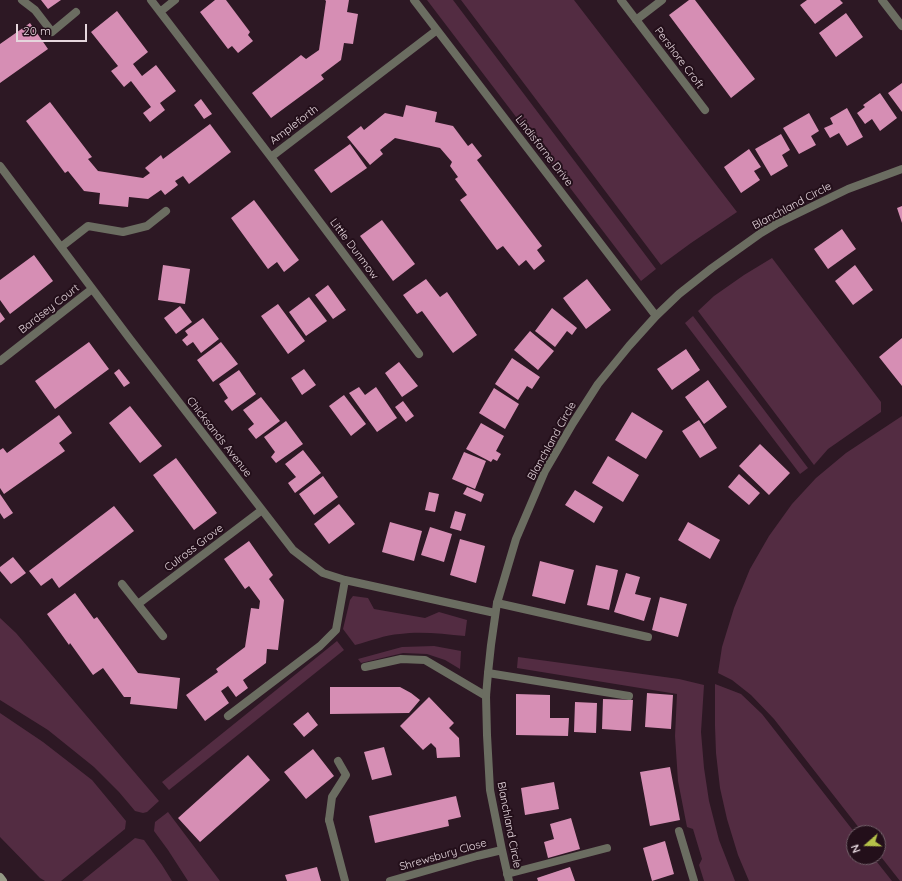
<!DOCTYPE html>
<style>
body{margin:0}
#map{position:relative;width:902px;height:881px;overflow:hidden;background:#2d1824;font-family:Quicksand,sans-serif}
canvas{display:block}
.north{position:absolute;left:846px;top:825px;width:40px;height:40px;box-sizing:border-box;background:#230f1a;border:1px solid #715f68;border-radius:50%;rotate:250deg;font-size:11px;font-weight:700;line-height:16px;text-align:center;color:#e5d6dd}
.north::after{content:'';display:block;margin:auto;width:14px;height:18px;background:#b5c249;clip-path:polygon(50% 0,100% 100%,50% 72%,0 100%)}
.scale{position:absolute;left:16px;top:24px;width:71px;height:18px;box-sizing:border-box;border:2px solid #e5d6dd;border-top:0;padding-left:5px;font-size:12px;line-height:14px;white-space:nowrap;color:#e5d6dd;-webkit-text-stroke:3px #230f1a;paint-order:stroke}
</style>
<div id="map">
<canvas width="902" height="881"></canvas>
<div class="north">N</div>
<div class="scale">20 m</div>
</div>
<script>
const ctx = document.querySelector('canvas').getContext('2d');
ctx.lineJoin = 'round';
function fillPath(path, color) {
  ctx.fillStyle = color;
  ctx.fill(path, 'evenodd');
}
function trace(path, color, width, dash) {
  ctx.strokeStyle = color;
  ctx.lineWidth = width;
  ctx.lineCap = dash ? 'butt' : 'round';
  ctx.setLineDash(dash || []);
  ctx.stroke(path);
}
function write(font, color, halo, rows, align = 'center') {
  ctx.font = font + ' Quicksand,sans-serif';
  ctx.lineWidth = 4;
  ctx.setLineDash([]);
  ctx.textBaseline = 'middle';
  ctx.strokeStyle = halo;
  ctx.fillStyle = color;
  for (const [text, x, y, turn = 0] of rows) {
    ctx.save();
    ctx.translate(x, y);
    ctx.rotate((+turn || 0) * Math.PI / 180);
    ctx.textAlign = isNaN(turn) ? turn : align;
    if (halo) ctx.strokeText(text, 0, 0);
    ctx.fillText(text, 0, 0);
    ctx.restore();
  }
}
fillPath(new Path2D(`
 M427,0H453L656,269L641,281Z
 M461,0H574L737,212L691,243L661,265Z
 M772,258L881,402V412L828,449L814,465L698,311L714,296L744,275Z
 M693,316L808,468L800,474L685,323Z
 M902,416V881H900L878,853V833H863L774,719L751,695L732,680L718,673L722,647L734,608L750,569L769,536L792,504L816,478L846,453Z
 M353,596L368,598L374,609L425,618L439,612L467,620L465,636C443,634 421,631 400,634C385,635 370,641 355,645L343,629L350,600Z
 M0,618L16,633L159,801L147,812L143,813L135,811L119,792L94,767L48,730L0,700Z
 M337,641L344,650L169,790L162,782Z
 M434,646L461,651L460,669L445,660L427,654L403,653L361,663L358,659L402,647Z
 M518,657L679,679L704,685L701,732L704,768L709,801L719,840L735,881H704L699,865L702,859L693,829L687,827L678,781L675,736L677,694L517,668Z
 M715,684L741,694L762,714L855,833L854,857H873L892,881H749L738,855L727,819L720,788L716,753L715,726Z
 M0,713L43,742L92,780L126,821L125,829L61,881H45L40,878L0,837Z
 M168,812L220,881H188L168,850L154,831L155,822Z
 M135,838L144,840L162,865L172,881H82Z`), '#532c42');
fillPath(new Path2D(`
 M41,0H61L48,9Z
 M215,0H226L250,32L248,35L253,41L238,53L232,46L228,49L200,12Z
 M325,0H349L347,12L358,14L353,44L344,43L341,60L321,75L324,79L271,118L252,93L301,55L306,59L319,50L326,1Z
 M689,0H695L755,79L731,98L669,15Z
 M807,0H840L843,3L815,24L800,5Z
 M117,11L148,52L133,64L142,76L156,65L176,91L160,103L165,110L150,122L143,113L151,107L131,81L124,87L111,71L118,66L91,32Z
 M846,13L863,37L836,57L819,33Z
 M30,23L48,49L0,83V44Z
 M902,83V112L888,93Z
 M880,93L897,118L880,131L872,119L865,124L857,113L865,107L863,105Z
 M201,99L212,114L204,119L194,105Z
 M50,102L92,157L88,159L98,171L143,178L150,173L145,168L161,155L163,159L210,124L231,152L189,184L183,176L175,181L178,185L165,195L161,190L148,199L129,197L128,207L99,204L100,193L84,191L68,171L65,173L26,121Z
 M406,105L437,112L435,122L453,126L468,146L472,143L482,156L477,160L542,246L537,250L545,261L534,270L526,260L519,266L503,246L497,250L460,200L467,195L455,179L458,177L450,166L452,162L440,148L395,138L380,150L383,154L370,165L347,137L361,126L364,130L385,113L403,117Z
 M847,108L863,137L847,146L839,133L830,138L824,128L833,124L830,118Z
 M809,113L819,131L811,136L816,145L799,154L783,128Z
 M781,134L790,150L782,155L788,166L771,176L755,149Z
 M350,144L367,168L331,193L314,170Z
 M749,149L761,167L754,171L760,180L741,193L724,167Z
 M254,200L299,260L284,272L277,262L268,269L231,218Z
 M902,206V223L897,208Z
 M382,220L415,264L393,281L360,236Z
 M842,229L856,249L828,269L814,249Z
 M34,255L53,281L10,314L0,300V280Z
 M163,265L190,269L185,304L158,300Z
 M855,265L873,290L853,305L835,281Z
 M426,279L440,297L447,292L477,335L453,353L422,311L417,314L403,295Z
 M587,279L611,310L586,329L563,298Z
 M328,285L346,310L333,319L315,295Z
 M309,297L327,321L306,336L289,312Z
 M278,304L305,341L288,354L261,316Z
 M180,306L192,322L176,334L164,318Z
 M552,308L577,328L572,335L567,331L555,347L535,331Z
 M0,312L5,319L0,323Z
 M203,318L219,339L201,353L193,342L187,346L182,340L188,335L185,331Z
 M530,331L554,351L538,370L514,350Z
 M902,338V386L879,357Z
 M89,342L109,369L55,409L35,381Z
 M221,342L238,364L213,382L197,360Z
 M686,349L700,370L672,390L657,369Z
 M512,358L540,377L532,389L527,386L518,400L495,384Z
 M399,362L418,386L402,397L385,373Z
 M119,369L130,383L124,387L114,373Z
 M304,369L316,385L302,395L291,378Z
 M239,370L256,394L232,411L224,401L228,398L219,384Z
 M708,380L727,407L704,424L685,397Z
 M359,387L365,395L376,387L397,418L377,432L349,393Z
 M494,388L519,404L505,429L479,413Z
 M344,395L366,424L351,436L329,406Z
 M261,397L280,421L256,439L248,429L254,424L243,410Z
 M403,401L414,416L406,422L395,407Z
 M130,406L162,446L140,463L109,423Z
 M632,412L663,431L646,459L615,440Z
 M59,415L72,433L59,443L65,451L4,494L0,488V450L3,448L7,453Z
 M699,420L717,448L700,458L682,431Z
 M286,421L303,444L276,463L271,457L275,452L264,437Z
 M481,423L504,436L496,451L501,454L497,461L493,459L491,462L466,449Z
 M760,444L790,473L769,495L739,466Z
 M303,450L321,473L295,493L288,483L296,477L285,464Z
 M464,452L486,461L475,489L452,479Z
 M608,456L639,475L623,502L592,483Z
 M176,458L217,513L194,530L153,475Z
 M739,474L760,493L749,505L728,487Z
 M323,476L338,497L314,515L299,494Z
 M467,487L484,494L481,502L463,494Z
 M575,490L603,507L594,523L565,505Z
 M429,492L439,494L435,512L425,510Z
 M0,494L13,513L4,519L0,513Z
 M339,504L355,524L329,544L314,524Z
 M114,506L134,531L59,588L52,578L41,586L29,571Z
 M455,511L466,514L461,531L450,528Z
 M390,522L422,531L414,561L382,552Z
 M688,522L720,540L710,559L678,540Z
 M430,527L452,534L444,562L421,555Z
 M460,539L485,546L476,583L450,575Z
 M249,541L273,575L269,579L284,600L278,650L267,649L266,663L243,680L248,688L236,697L228,686L221,691L229,703L205,721L186,695L218,672L216,669L245,647L251,608L259,609L260,601L249,586L245,589L224,559Z
 M13,557L26,573L11,584L0,571V567Z
 M540,561L574,570L565,604L532,596Z
 M596,565L618,570L609,610L587,605Z
 M626,573L640,577L635,594L651,598L644,621L614,612Z
 M75,593L94,619L97,617L138,673L180,678L177,709L130,704L131,697H124L103,668L93,675L70,643L69,645L47,614Z
 M660,597L687,604L678,637L652,630Z
 M330,687H400L411,693L420,700L409,713L330,714Z
 M647,693L673,695L671,729L645,727Z
 M516,694L550,695V718H569L568,736L516,735Z
 M429,697L454,723L449,728L459,738L460,757L437,758L436,748L431,743L423,750L400,726Z
 M603,699L633,700L631,731L602,729Z
 M575,702L597,703L596,733L574,732Z
 M308,712L318,725L304,737L293,724Z
 M384,747L392,775L372,780L364,752Z
 M313,749L334,776L306,799L284,772Z
 M248,755L270,780L200,842L178,818Z
 M670,767L680,820L650,826L640,772Z
 M554,782L559,809L525,815L521,788Z
 M456,796L461,817L448,820L449,826L375,843L369,816Z
 M571,818L580,849L548,858L544,842L554,839L550,824Z
 M665,841L674,874L652,881L643,848Z
 M317,867L321,881H287L285,875Z
 M570,867L575,881H538L537,878Z`), '#d68eb4');
trace(new Path2D(`
 M497,603L648,637
 M365,667L401,659L425,660L486,696
 M488,673L629,696
 M329,820L332,797L346,775L338,761
 M679,831L694,881
 M507,874L607,848`), '#6b6d61', 8);
trace(new Path2D(`
 M22,0L35,10L52,32L76,12
 M151,0L271,157L419,354
 M414,0L656,316
 M621,0L705,110
 M882,0L902,26
 M160,12L175,0
 M636,20L662,0
 M271,157L437,30
 M0,166L130,339L293,550L323,573L345,580L495,613
 M61,247L88,226L123,232L147,226L166,211
 M0,361L92,289
 M122,584L163,636
 M138,604L262,510
 M228,716L320,646L336,630L345,580
 M329,820L345,881
 M390,881L477,856L502,850
 M509,881L502,850L490,790L487,735L486,696L488,673L491,645L497,603L516,539L545,471L573,423L598,384L629,346L656,316L679,294L712,268L761,233L776,224L848,189L902,169`), '#6b6d61', 8);
trace(new Path2D(`
 M0,877L3,881`), '#959986', 8);
write('11px', '#e5d6dd', '#230f1a', [
 ["Pershore Croft",679,58,53],
 ["Ampleforth",294,125,-37],
 ["Lindisfarne Drive",544,151,52],
 ["Blanchland Circle",792,206,-28],
 ["Little Dunmow",354,249,53],
 ["Bardsey Court",49,309,-38],
 ["Chicksands Avenue",219,437,52],
 ["Blanchland Circle",552,441,-61],
 ["Culross Grove",194,548,-37],
 ["Blanchland Circle",509,825,79],
 ["Shrewsbury Close",443,855,-16]
]);
</script>
